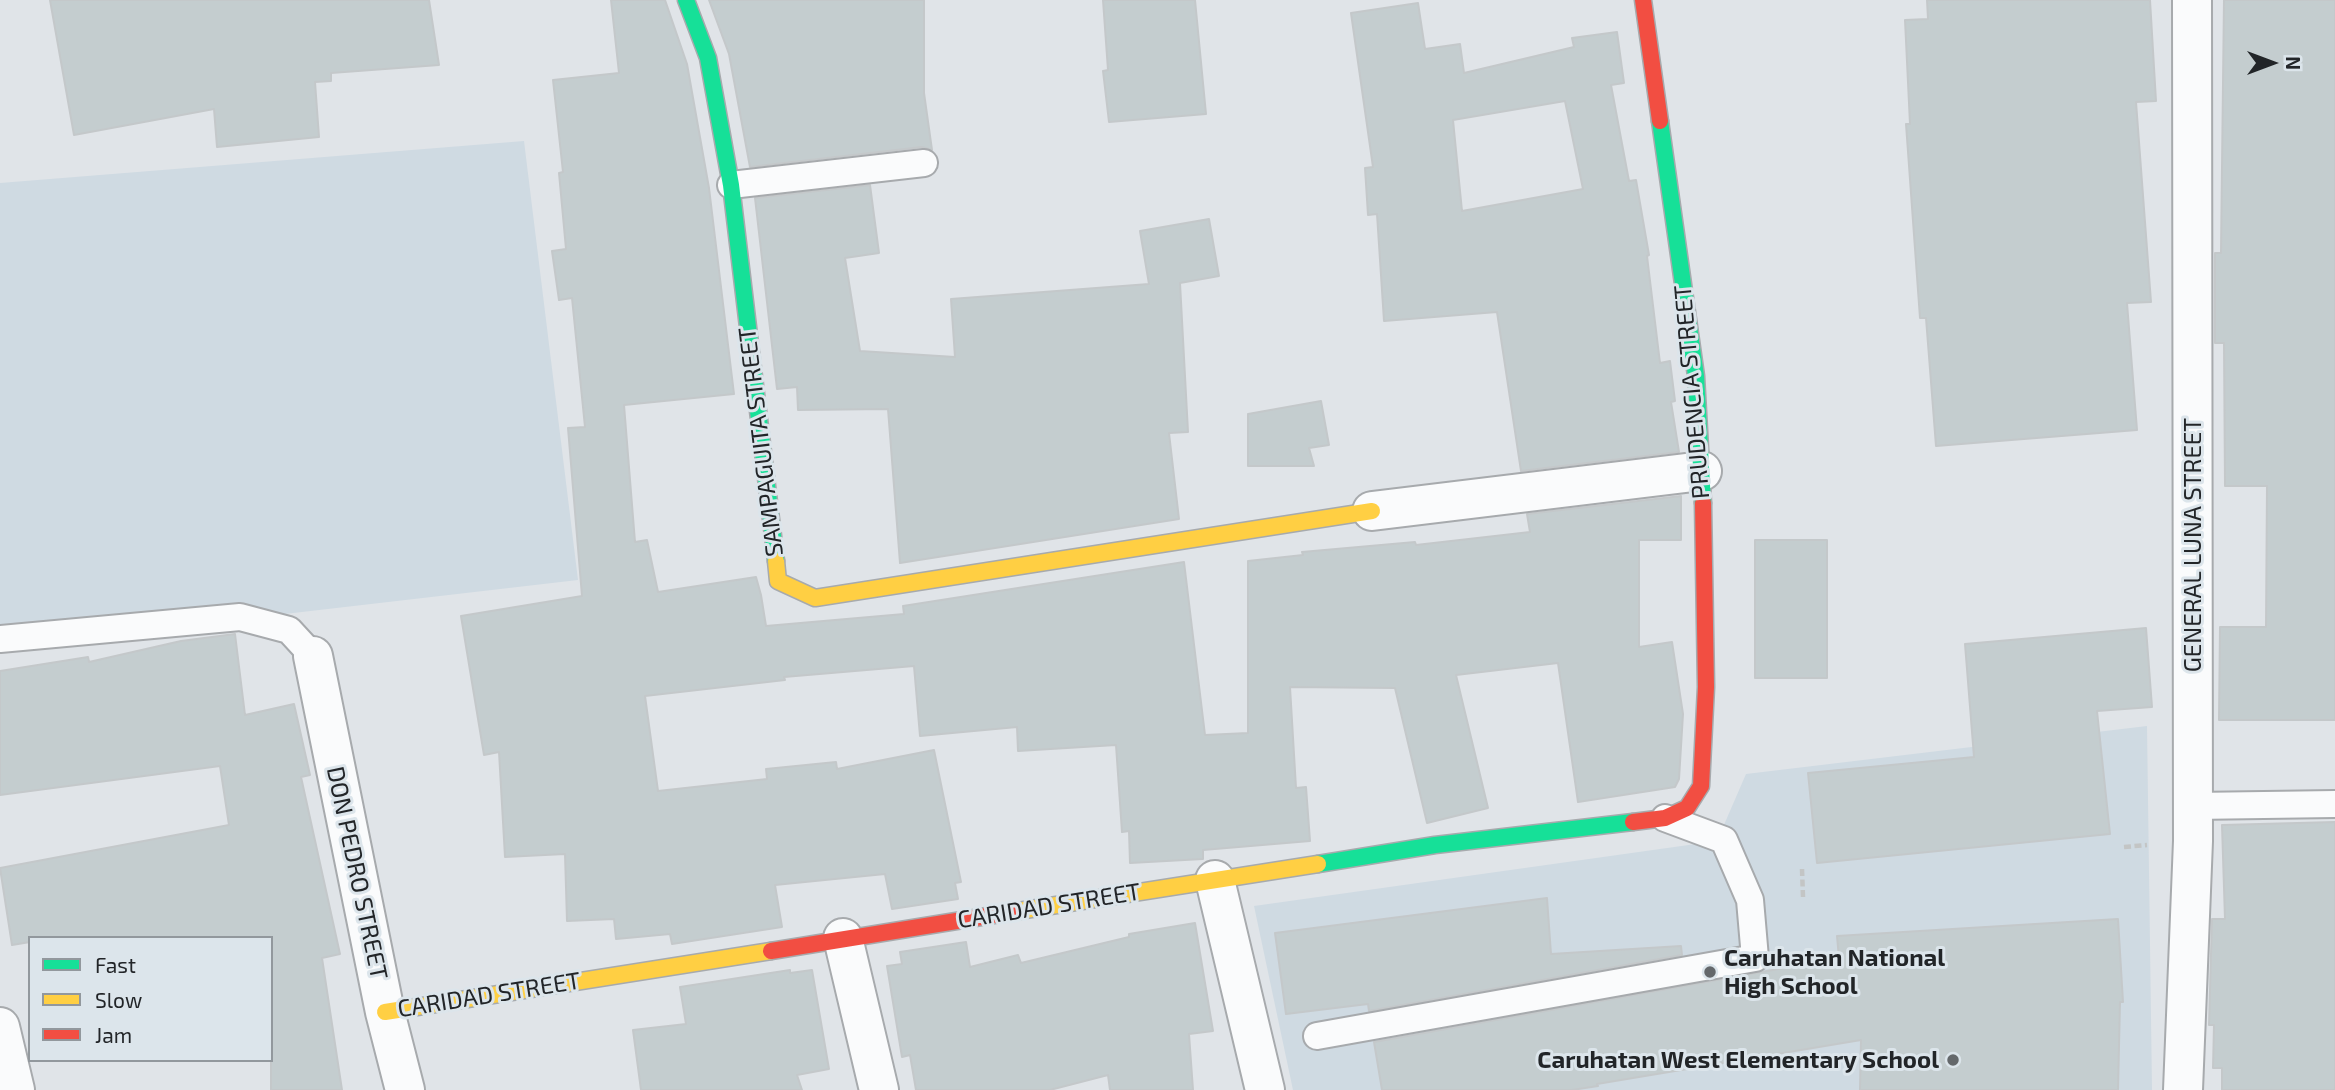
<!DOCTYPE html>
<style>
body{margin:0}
#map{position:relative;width:2335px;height:1090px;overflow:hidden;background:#e0e4e8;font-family:"Exo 2",sans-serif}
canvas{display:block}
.legend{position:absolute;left:28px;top:936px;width:245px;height:126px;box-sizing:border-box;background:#dce5eb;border:2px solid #92989d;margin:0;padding:9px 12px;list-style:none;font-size:21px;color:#222528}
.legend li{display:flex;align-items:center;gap:14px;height:35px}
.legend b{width:35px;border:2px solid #92989d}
.north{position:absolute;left:2237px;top:28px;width:70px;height:70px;-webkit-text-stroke:5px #dce5eb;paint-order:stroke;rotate:90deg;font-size:19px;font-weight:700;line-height:28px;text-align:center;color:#222528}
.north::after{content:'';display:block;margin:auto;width:24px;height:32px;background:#222528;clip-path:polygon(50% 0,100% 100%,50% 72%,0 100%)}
</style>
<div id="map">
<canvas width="2335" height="1090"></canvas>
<ul class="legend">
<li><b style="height:9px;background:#16e098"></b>Fast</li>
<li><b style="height:9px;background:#ffcf43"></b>Slow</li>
<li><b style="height:9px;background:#f24e42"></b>Jam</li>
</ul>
<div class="north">N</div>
</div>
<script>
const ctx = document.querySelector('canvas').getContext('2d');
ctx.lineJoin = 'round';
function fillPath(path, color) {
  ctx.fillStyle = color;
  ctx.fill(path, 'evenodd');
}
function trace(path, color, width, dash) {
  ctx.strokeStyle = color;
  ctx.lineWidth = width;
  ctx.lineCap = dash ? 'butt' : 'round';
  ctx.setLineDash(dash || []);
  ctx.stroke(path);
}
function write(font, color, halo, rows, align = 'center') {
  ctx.font = font + ' "Exo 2",sans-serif';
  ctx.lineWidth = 6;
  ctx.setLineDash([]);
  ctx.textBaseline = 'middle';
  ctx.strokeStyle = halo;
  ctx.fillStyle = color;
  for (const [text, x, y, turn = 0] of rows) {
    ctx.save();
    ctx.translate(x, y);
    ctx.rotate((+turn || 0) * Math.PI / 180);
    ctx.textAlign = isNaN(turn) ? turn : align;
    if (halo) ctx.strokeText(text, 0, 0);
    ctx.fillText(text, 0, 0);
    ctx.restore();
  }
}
fillPath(new Path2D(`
 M524,141L578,580L0,647V183Z
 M2147,726L2152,1090H1293L1254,906L1717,841L1746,774Z`), '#cfdae2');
const building = new Path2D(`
 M50,0H429L439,65L331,73V81L315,82L319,137L217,147L214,109L74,135Z
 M611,0H665L687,64L709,188L734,394L624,405L635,542L647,540L658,592L756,577L761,595L766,626L904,614L903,606L1184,562L1205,735L1248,733V561L1303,555L1302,552L1415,542L1416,545L1530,532L1527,514L1681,496V540H1639V647L1672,642L1683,714L1679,779L1675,787L1578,802L1558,663L1456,675L1488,808L1427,823L1395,688L1290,687L1296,788L1306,787L1310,841L1203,850V859L1130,863L1129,831L1122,832L1116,745L1018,751L1017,727L920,736L914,666L784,677L785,680L645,696L658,791L767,779L766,769L836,762L837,769L934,750L961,882L955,883L958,899L892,909L885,874L775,885L782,927L672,944L670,934L616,939L614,919L567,921L565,854L505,857L499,752L484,755L461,616L582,596L568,428L585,427L572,298L559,300L552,251L566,249L559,173L563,172L553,80L619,73Z
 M709,0H924V93L932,150L922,147L750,167L729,54Z
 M1103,0H1195L1206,114L1109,122L1103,71L1108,70Z
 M1927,0H2150L2156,101L2136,102L2151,302L2127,303L2137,430L1936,446L1926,318H1920L1906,124H1910L1905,20L1928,19Z
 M2224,0H2335V720H2219L2220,627H2266L2267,486H2225L2224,343H2215V253H2221Z
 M1418,3L1425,49L1460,44L1464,73L1574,47L1572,38L1617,32L1624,83L1611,85L1629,181L1636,180L1649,255L1647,256L1660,363L1670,361L1675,401L1671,402L1679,452L1521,471L1497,312L1384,321L1377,214L1368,215L1365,168L1373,167L1351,13ZM1565,101L1583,189L1462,211L1453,120Z
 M870,185L879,253L845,258L860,351L955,357L951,299L1149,284L1140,231L1209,219L1219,276L1180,283L1188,432L1169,433L1179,519L900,563L888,409L798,410L797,387L777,389L755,198Z
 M1321,401L1329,445L1309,448L1314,466H1248V414Z
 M1755,540H1827V678H1755Z
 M2146,628L2152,707L2097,711L2110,834L1817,863L1808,773L1974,757L1965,644Z
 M235,634L245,715L294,704L310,775L301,777L340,954L322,958L342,1090H271V938H30V942L12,945L0,868L229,825L220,766L0,795V671L88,657L89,662L181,641Z
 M2335,822V1090H2222V1068H2213L2214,1025H2209L2212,919H2225L2222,825Z
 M1547,898L1551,954L1681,946L1682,955L1369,1011L1368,1004L1286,1014L1275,933Z
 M2118,919L2123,1002H2120L2118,1090H1860L1861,1040L1597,1084L1598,1086L1572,1090H1382L1374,1042L1839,958L1837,936Z
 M1195,923L1213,1031L1189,1034L1193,1090H1110L1108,1075L1050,1090H916L910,1055L902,1057L887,966L902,964L900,952L966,942L970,967L1018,955L1021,963L1129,937V934Z
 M790,970V973L812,970L829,1069L797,1075L802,1090H641L633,1030L686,1024L680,987Z`);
fillPath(building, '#c4cdcf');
trace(building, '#c4c8ca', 2);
const lane = new Path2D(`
 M731,185L924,163
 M0,639L240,617L289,630L313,656
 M2193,806L2335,804
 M1317,1036L1755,958L1750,900L1724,840L1665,818`);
const street = new Path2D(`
 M1372,511L1702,471
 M313,656L385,1012L405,1090
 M1215,880L1265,1090
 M843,938L879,1090
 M0,1027L15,1090
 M2183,1090L2193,841L2192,0`);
const fast = new Path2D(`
 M686,0L708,58L731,185L776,561
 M1660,121L1696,376L1703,503
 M1318,864L1435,845L1633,822`);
const slow = new Path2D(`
 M776,561L778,581L815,598L1372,511
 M1012,912L1318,864
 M385,1012L771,951`);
const jam = new Path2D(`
 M1643,0L1660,121
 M1633,822L1665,818L1687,808L1701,786L1706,687L1703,503
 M771,951L1012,912`);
trace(lane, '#a7aaad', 30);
trace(street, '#a7aaad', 42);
trace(fast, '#a7aaad', 19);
trace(slow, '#a7aaad', 19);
trace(jam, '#a7aaad', 19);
trace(new Path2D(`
 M2124,847L2147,845
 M1802,869L1803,897`), '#c3c5c5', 4.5, [7, 3.5]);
trace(lane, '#fafbfc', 26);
trace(street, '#fafbfc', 38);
trace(fast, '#16e098', 16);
trace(slow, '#ffcf43', 16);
trace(jam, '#f24e42', 16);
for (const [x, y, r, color] of [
 [1710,972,7,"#64686b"],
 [1953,1060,7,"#64686b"]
]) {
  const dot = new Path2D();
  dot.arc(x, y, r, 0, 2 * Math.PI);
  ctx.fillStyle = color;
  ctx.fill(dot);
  trace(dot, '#dce5eb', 2.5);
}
write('24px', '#222528', '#dce5eb', [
 ["PRUDENCIA STREET",1692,392,-95],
 ["SAMPAGUITA STREET",761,442,-97],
 ["GENERAL LUNA STREET",2193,545,-90],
 ["DON PEDRO STREET",357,873,78],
 ["CARIDAD STREET",1049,906,-9],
 ["CARIDAD STREET",489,995,-9]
]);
write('bold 24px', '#222528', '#dce5eb', [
 ["Caruhatan National",1724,958],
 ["High School",1724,986],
 ["Caruhatan West Elementary School",1939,1060,"right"]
], 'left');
</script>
